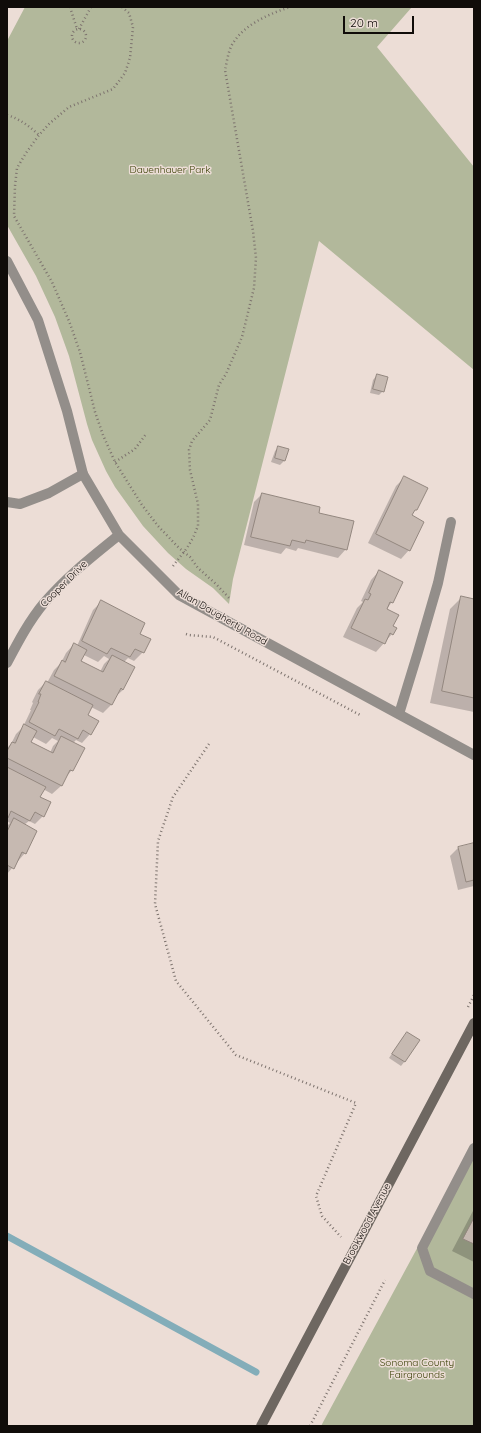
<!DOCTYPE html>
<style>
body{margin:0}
#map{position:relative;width:481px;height:1433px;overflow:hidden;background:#ecddd6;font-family:Quicksand,sans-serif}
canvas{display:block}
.frame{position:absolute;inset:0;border:8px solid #100c09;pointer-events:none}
.scale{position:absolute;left:343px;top:16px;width:71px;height:18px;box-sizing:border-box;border:2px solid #100c09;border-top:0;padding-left:5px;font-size:12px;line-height:14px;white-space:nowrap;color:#100c09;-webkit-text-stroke:3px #ecddd6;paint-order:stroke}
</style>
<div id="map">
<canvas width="481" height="1433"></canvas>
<div class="frame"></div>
<div class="scale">20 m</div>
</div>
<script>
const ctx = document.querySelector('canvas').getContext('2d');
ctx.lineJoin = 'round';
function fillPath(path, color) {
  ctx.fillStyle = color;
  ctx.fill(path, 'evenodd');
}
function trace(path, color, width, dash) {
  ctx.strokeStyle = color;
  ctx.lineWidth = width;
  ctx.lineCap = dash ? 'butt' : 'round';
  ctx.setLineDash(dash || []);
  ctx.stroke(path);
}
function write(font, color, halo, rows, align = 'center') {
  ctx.font = font + ' Quicksand,sans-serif';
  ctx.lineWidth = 3;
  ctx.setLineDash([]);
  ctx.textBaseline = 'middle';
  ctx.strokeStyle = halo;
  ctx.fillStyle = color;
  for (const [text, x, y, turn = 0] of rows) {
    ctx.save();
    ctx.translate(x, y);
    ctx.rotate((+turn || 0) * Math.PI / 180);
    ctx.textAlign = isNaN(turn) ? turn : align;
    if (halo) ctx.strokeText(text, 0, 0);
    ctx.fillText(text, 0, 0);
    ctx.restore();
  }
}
fillPath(new Path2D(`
 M25,7H412L377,47L474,167V370L319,241L233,579L229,604L213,588L186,569L168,553L143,526L115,487L106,471L92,440L87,424L69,356L55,317L36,276L7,225V41Z
 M474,1143V1426H321Z`), '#b2b89b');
fillPath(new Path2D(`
 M377,375L383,391L379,395L370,393L373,380Z
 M279,447L284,461L280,465L271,462L275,451Z
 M404,478L416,509L412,514L409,550L401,559L368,543L396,486Z
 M262,494L317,514L346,549L338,558L298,548L296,551L286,548L281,554L244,545L254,502Z
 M379,571L392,602L386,610L392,627V634L376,652L343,637L357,608L363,602L361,601L371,580Z
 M462,597L474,600V712L430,703L450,609Z
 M101,602L139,634L149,640L143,652L134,661L128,658L124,662L123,690L115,697L111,705L103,713L91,707L87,716L90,734L82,743L76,740L73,743L72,770L65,778L61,786L52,794L43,789L39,798L43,816L35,824L29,821L24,825L25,853L7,874V826L10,823L7,821V748L11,744L16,734L23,727L31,710H30L33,703L32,702L38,690L46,682L47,683L54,670L61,663L66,653L74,644L77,646L93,610ZM84,655L98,662L104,656L109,659L104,664L100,672L80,662ZM33,737L46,744L52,738L58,741L53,746L50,753L30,743Z
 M474,844V886L458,890L450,856L458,848Z
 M407,1033L405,1061L401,1066L389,1058L403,1037Z
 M474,1209V1262L452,1251Z`), '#0003');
trace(new Path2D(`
 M7,1236L256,1372`), '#83adb9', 7);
const building = new Path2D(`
 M377,374L388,377L384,392L373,389Z
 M278,446L289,449L285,461L275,458Z
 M404,476L428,488L417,510H415L412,515L424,522L410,551L376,534Z
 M262,493L320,507L319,513L354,521L347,550L306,540L305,543L292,540L290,546L251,537Z
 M379,570L403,582L393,603L390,602L387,609L399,615L393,626L397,628L393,635L390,633L385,644L351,628L365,599L368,600L371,594L369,593Z
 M461,596L474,599V698L442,691Z
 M101,600L145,623L140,634L151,639L144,653L135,649L130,657L111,648L107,654L82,641Z
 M74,643L87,650L81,661L103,672L112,655L135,667L123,690L121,688L112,705L54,676L62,660L65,662Z
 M46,681L93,705L88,715L99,721L91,735L83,730L78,739L59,729L55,736L29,722L39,702H38L41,694H39Z
 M24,724L37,731L31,742L53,753L61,736L85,748L73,771L70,770L62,786L7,758V751L12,742L15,743Z
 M7,767L46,787L40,797L51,802L44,817L35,812L30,821L11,811L8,818L7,817Z
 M14,818L37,831L26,854L22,852L14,869L7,865V832Z
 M474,843V880L466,882L458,847Z
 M407,1032L420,1040L405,1062L392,1054Z
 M474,1218V1244L463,1239Z`);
fillPath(building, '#c6b9b1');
trace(building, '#93877f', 1);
trace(new Path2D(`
 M70,7L77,29
 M122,7L129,13L133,27L130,58L125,73L113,89L69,107L49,124L39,135L26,153L17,168L15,186L14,216L52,282L69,321L80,352L95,412L103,435L115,462L142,505L158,526L179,548L190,557L198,568L216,584L230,599
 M72 36a7 7 0 1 1 14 0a7 7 0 1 1-14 0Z
 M79,29L91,7
 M7,115C20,119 29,126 39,135
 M115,462L135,449L146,434
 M173,566L187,548L193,538L198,526V504L190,470L189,450L192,441L210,420L219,385L226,374L242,337L254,288L256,258L253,231L225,70C227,62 228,51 233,43C245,24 269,14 290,7
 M186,634L189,635L213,637L362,716
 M209,744L173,797L158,841L155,904L176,981L236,1055L356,1103L316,1196L322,1216L341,1237
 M468,1007L474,995
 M310,1426L385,1280`), '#7d736e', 2.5, [1, 3]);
trace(new Path2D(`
 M7,502L20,504L49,493L83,474
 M399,714L418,652L438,583L451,522
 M474,1148L422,1248L430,1271L474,1294`), '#938e8a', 10);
trace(new Path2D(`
 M7,261L38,320L67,411L83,474L119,535L179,595L474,755
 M7,663C18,642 29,621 44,603C66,577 93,556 119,535`), '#938e8a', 10);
trace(new Path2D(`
 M261,1426L474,1023`), '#6e6761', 10);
write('10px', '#383f03', '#ecddd6', [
 ["Dauenhauer Park",170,170],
 ["Sonoma County",417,1363],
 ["Fairgrounds",417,1375]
]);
write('10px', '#100c09', '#ecddd6', [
 ["Cooper Drive",64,584,-45],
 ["Allan Daugherty Road",222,617,30],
 ["Brookwood Avenue",367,1224,-62]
]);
</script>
